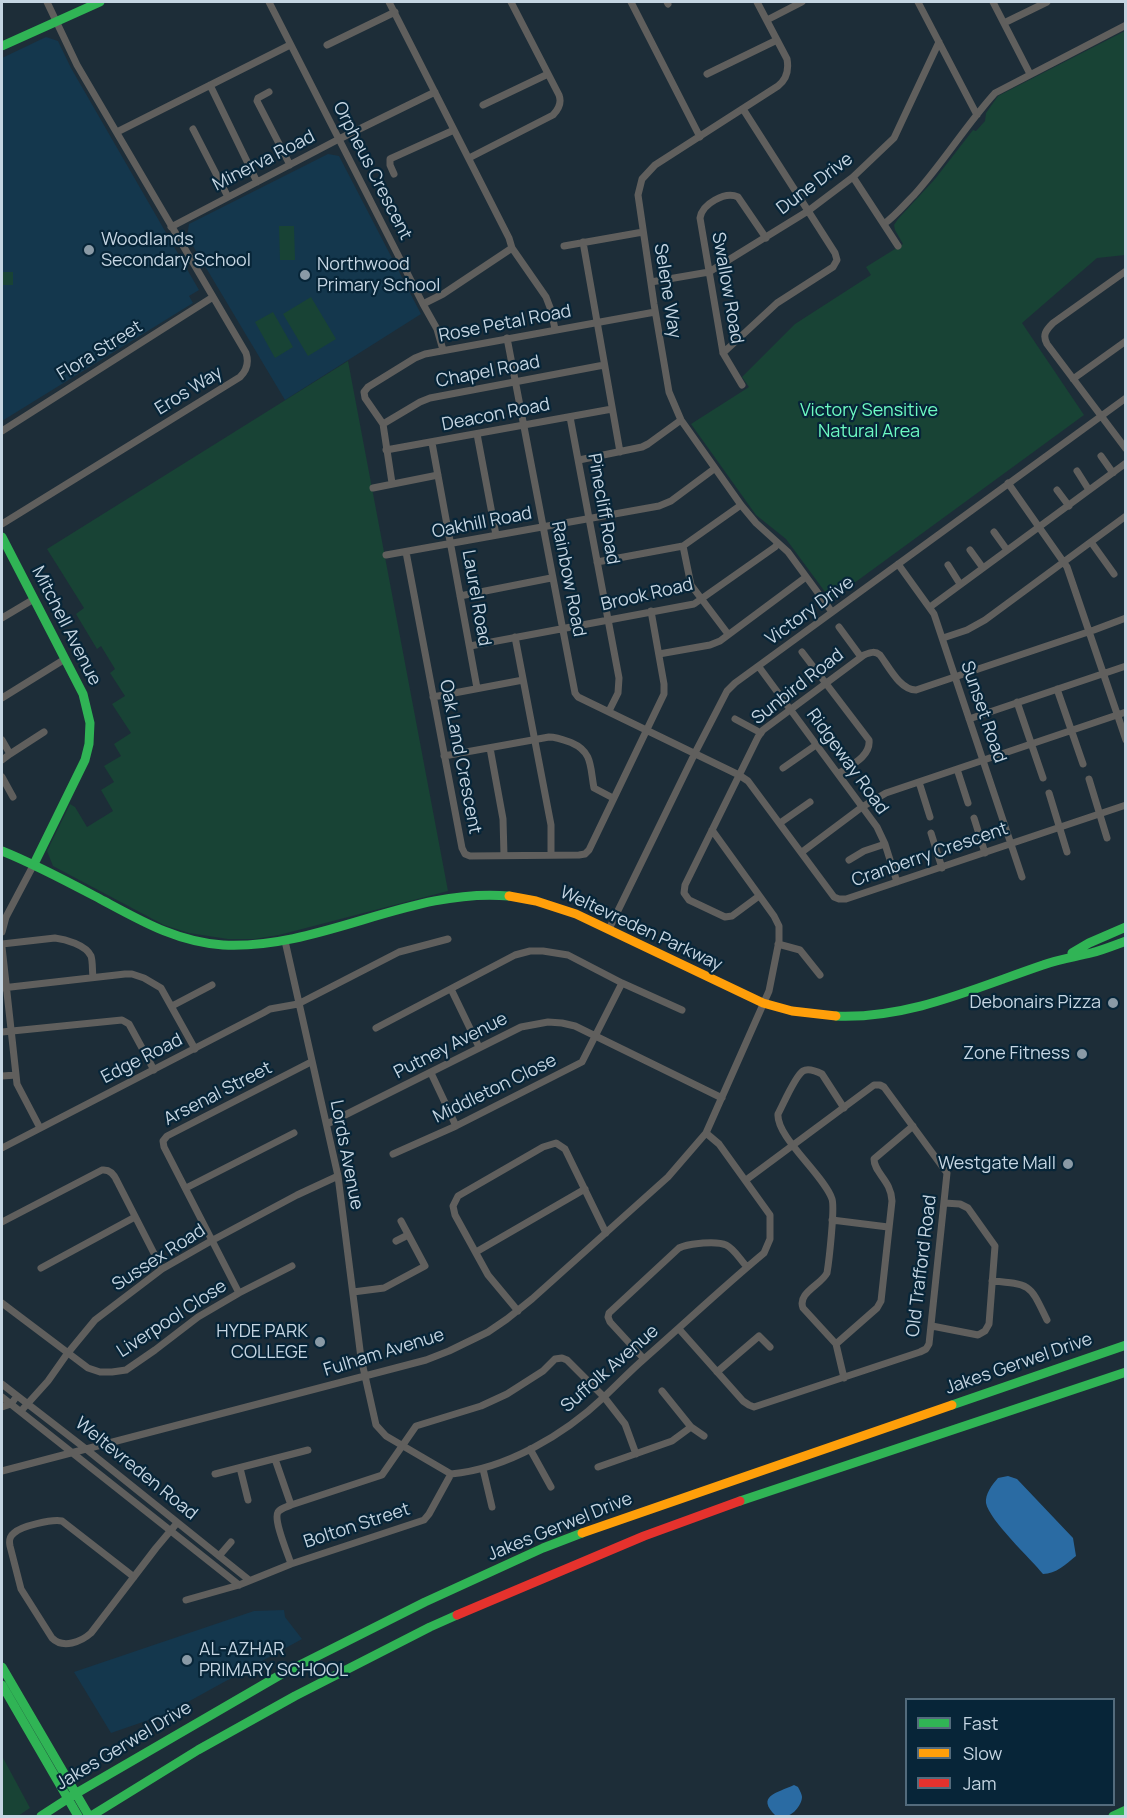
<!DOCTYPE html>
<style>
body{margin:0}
#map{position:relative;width:1127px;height:1818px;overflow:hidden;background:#1d2d38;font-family:Manrope,sans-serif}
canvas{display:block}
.frame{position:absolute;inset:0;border:3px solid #c5d5e2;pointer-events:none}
.legend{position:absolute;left:905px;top:1698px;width:210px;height:108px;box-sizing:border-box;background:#072538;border:2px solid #536b7c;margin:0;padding:8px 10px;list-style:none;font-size:18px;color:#c5d5e2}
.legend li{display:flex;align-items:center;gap:12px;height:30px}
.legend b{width:30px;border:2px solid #536b7c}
</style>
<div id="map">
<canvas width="1127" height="1818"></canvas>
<div class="frame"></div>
<ul class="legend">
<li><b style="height:8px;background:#30b455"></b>Fast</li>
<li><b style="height:8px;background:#ff9f0a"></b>Slow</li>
<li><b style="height:8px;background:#e5322d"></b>Jam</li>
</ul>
</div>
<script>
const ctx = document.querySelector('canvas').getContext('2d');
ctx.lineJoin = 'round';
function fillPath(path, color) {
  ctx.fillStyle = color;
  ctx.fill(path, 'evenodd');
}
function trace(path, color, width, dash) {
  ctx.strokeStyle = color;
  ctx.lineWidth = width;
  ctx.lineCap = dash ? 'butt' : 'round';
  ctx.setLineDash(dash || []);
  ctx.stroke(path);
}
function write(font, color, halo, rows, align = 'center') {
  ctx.font = font + ' Manrope,sans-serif';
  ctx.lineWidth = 4.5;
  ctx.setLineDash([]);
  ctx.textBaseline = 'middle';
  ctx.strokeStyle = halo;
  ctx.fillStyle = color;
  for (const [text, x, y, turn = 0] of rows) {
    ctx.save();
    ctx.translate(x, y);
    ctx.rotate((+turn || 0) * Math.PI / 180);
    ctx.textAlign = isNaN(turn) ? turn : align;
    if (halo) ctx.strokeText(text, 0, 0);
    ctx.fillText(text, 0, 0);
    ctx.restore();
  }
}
fillPath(new Path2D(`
 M46,37L58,41L71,68L199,290L189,296L193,303L2,421V58Z
 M328,154L339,156L421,314L285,400L187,236L189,224Z
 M284,1610L285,1617L302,1639L166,1714L111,1733L74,1672L254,1611Z`), '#14374d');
fillPath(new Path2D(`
 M1125,31V255L1097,258L1022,323L1084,415L831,600L786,539L756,515L691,424L749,387L742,377L795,324L871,275L866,267L903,244L895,230L894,225L898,219L935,179L973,130L976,131L985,121L986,113L998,96Z
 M279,226H294L295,260H280Z
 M2,272H13V285H2Z
 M311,297L336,339L308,356L283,314Z
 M273,312L293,347L275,358L255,322Z
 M348,361L448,891L279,935L254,939H228L189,933L164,925L53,866L47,851L70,804L75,807L87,827L113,811L101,790L114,782L104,766L121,756L114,744L131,733L112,704L125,696L110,673L115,669L101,646L97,649L76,614L84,608L47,549Z
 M2,1756L30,1808L18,1816H2Z`), '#184335');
fillPath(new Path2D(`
 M1008,1476L1017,1479L1073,1538L1076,1556C1066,1564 1056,1574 1043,1574C1031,1559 989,1520 986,1503C985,1494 992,1485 998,1478Z
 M794,1785L798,1787C799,1789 802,1794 802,1797C802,1804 794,1815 786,1816C783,1817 779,1816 776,1816C755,1796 777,1793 794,1785Z`), '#2a6ba3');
trace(new Path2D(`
 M269,2L423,304L443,294L512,248L509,238L389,2
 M631,2L700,137
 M667,2L668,4
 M757,2L787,59C789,70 787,79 778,86L655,165L642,179L638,195L654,304L669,392L681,420L741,505L756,523L788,552L832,612
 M918,2L977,115
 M993,2L1030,74
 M767,20L802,2
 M1004,23L1047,2
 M327,45L395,12
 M707,74L777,40
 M210,85L257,182
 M269,92L258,98L257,101L290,165
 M483,105L548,74
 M193,129L228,197
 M117,132L290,45
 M469,158L553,115C559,109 562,103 559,95L511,2
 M394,174L390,165V159L392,158L454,130
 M853,177L898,246
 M884,224C895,216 904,205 914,195C943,163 966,125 995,93L1126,25
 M171,227L339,139L435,92
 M583,242L620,452
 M564,246L643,232
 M512,248L546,297L551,310L555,329
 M1126,271L1053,323C1046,330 1042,335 1047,344L1126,449
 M651,282L709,272L808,211L853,177L894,138L939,42
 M423,304L437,329L443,350
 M507,338L575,693L578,697L739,775L748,781L834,897L839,899H846L1126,805
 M723,353L777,303L833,267L837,260L835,253L743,109
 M1073,379L1126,341
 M742,385L723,353L700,218C702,204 725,191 738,197L766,238
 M570,417L619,678L618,693L609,711
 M383,424L420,402L430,398L604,365
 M2,431L213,297
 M477,434L496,535
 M432,443L477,688
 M386,450L612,409
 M1101,456L1113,473
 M579,460L642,447L648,444L681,420
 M1077,471L1089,490
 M392,483L383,424L365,398L364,392L368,387L415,358L425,354L655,312
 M1008,483L1067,567L1126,740
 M373,488L438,475
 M1057,490L1069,506
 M2,524L240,377C247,370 249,362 246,353L77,65L47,2
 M994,532L1007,550
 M1091,542L1114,574
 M683,546L691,585L728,634
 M970,550L983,568
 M406,552L462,848L465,854L470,856L579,855L585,854L589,850L664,694V684L651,611
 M386,555L659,506L671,501L714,469
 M597,562L683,546L741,505
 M898,564L934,614L1022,877
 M948,565L960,584
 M460,596L551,578
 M930,607L1126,463
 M2,618L34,599
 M839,627L861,657
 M515,637L551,825V854
 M943,638L967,630L985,620L1126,516
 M470,646L694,604L775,547L778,543
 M802,652L869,740C871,757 849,766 838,774
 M659,654L710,645L720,641L806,577
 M759,667L877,827L885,844L897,882
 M1057,689L1083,764
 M433,697L523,680
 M2,698L65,659
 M1017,702L1043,778
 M735,719L761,733
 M969,719L1126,666
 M2,740L10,754L2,760
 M490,748L503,819L504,855
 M10,754L44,732
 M444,756L549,737C557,737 564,740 572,743C593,752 590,768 594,788L613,798
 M783,768L816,745
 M957,769L968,803
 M2,777L13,797
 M1089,779L1107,838
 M919,782L930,817
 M1049,793L1067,852
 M974,818L985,853
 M780,823L810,802
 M931,833L942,868
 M802,852L862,807L886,793L1126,712
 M849,860L864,851L885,844
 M759,896L732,916L725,917L689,900L684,893L685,885L758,737L763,730L864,655C871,652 875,651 880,655C889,667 900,690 916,690L1094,630L1126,618
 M609,929L695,753L727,691L735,683L1126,398
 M2,932L6,917L34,864
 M285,941L338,1176L361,1358L376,1425L386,1436L451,1474C506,1469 564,1435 604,1397C617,1385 630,1371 644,1359C684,1324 723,1287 764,1253L770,1239V1215L719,1144L706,1133
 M2,944L55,938C65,939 86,945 91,956C93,962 92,971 93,977
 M778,944L800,950L820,975
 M2,947L17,1084L40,1128
 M2,988L125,974H132L144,978L161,988L195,1049
 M451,989L479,1047
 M172,1006L212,985
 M376,1028L515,955L530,951H543L568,955L622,983L682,1010
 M2,1032L122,1020L129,1024L154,1070
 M431,1073L456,1126
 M2,1076L16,1075
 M327,1124L521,1027L548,1022L562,1023L575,1026L722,1098
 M2,1148L263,1013L270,1009L298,1004L399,952L448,939
 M393,1154L456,1126L582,1062L622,983
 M186,1188L294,1133
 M832,1220L888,1227
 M2,1222L102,1170C110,1169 114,1174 117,1181L162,1269
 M396,1241L408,1235
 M476,1252L585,1189
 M41,1268L135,1217
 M992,1281C1032,1284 1030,1285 1047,1320
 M353,1292L384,1288L425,1266L401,1221
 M239,1293L164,1147L163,1141L167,1136L311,1062
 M2,1303L88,1368L100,1372H112L126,1370L155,1350L198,1317L239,1293L292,1266
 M518,1311L488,1275L455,1215L453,1206L458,1196L543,1147L556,1143L565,1149L606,1233
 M932,1326L978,1335L985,1331L989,1324L995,1246L968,1208L960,1204L944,1203
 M679,1329L743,1401L749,1405L754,1407L920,1352L926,1349L929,1344L947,1173L884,1087L880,1085H874L746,1180
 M836,1344L877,1308L881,1301L892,1201C891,1180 874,1173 874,1159L913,1126
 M644,1359L610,1322L608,1317L609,1313L679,1248C687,1244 694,1244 703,1243C731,1241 730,1247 747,1267
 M717,1372L759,1336L770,1347
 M844,1378L836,1344L803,1308C797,1293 821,1285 827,1273C829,1261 835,1208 832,1199C824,1175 776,1137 778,1114C783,1105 795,1076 803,1071C808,1068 816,1071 822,1074L844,1108
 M2,1384L86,1449L249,1580
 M662,1391L691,1427L704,1436
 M2,1397L239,1585
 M2,1407L11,1404L17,1396
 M21,1411L48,1381L67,1354L95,1320L162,1269L211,1241L297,1195L338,1176
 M530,1449L551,1487
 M275,1459L291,1505
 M598,1467L672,1441L691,1427
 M240,1468L248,1500
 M483,1469L492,1507
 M2,1471L426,1360L449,1351L488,1332L507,1319L532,1299L668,1177L706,1133L769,991L779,941V926L774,916L712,830
 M215,1474L308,1450
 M219,1556L231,1542
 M291,1564C288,1554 273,1520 278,1512C281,1508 287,1507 291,1505L382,1475L416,1426L481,1406L507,1394L543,1371L555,1359L562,1358L567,1360L604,1397L625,1424L636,1454
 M134,1577L62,1521C52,1519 21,1526 14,1533C9,1537 9,1541 10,1546L21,1589L52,1638C63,1649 81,1642 91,1633L156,1548L177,1523
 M186,1600L239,1585L291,1564L424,1520L429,1514L451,1474`), '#605f5d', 7);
trace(new Path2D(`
 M2,46L100,2
 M2,537L83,694L90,723L89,744L85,760L34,864
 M2,851C37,865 70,883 104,901C143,922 178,942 223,945C321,950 411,887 509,896
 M1072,953L1089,943L1126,927
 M836,1016C909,1019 975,988 1043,965C1059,959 1075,957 1091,953C1103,950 1115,945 1126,941
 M952,1405L1126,1345
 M740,1501L1126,1372
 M2,1667L89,1816
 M2,1685L78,1816
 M41,1816L75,1794L280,1675L425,1602L543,1548L582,1533
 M91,1816L198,1750L295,1696L430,1627L457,1615
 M1113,1816L1126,1810`), '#30b455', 9);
trace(new Path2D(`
 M509,896L536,901L576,914L763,1003L792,1011L836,1016
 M582,1533L952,1405`), '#ff9f0a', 9);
trace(new Path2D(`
 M457,1615L644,1536L740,1501`), '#e5322d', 9);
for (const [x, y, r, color] of [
 [89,250,6,"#8a9aa6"],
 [305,275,6,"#8a9aa6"],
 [1113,1003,6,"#8a9aa6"],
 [1082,1054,6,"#8a9aa6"],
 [1068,1164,6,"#8a9aa6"],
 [320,1342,6,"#8a9aa6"],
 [187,1660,6,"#8a9aa6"]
]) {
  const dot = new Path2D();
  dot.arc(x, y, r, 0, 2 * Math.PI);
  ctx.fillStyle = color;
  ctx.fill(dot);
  trace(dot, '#072538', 2);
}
write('18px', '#c5d5e2', '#072538', [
 ["Minerva Road",264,161,-27],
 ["Orpheus Crescent",372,171,63],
 ["Dune Drive",815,184,-37],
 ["Swallow Road",727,288,80],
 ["Selene Way",667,291,81],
 ["Rose Petal Road",505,324,-11],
 ["Flora Street",100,351,-32],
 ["Chapel Road",488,372,-11],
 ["Eros Way",189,391,-32],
 ["Deacon Road",496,415,-11],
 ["Pinecliff Road",603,509,80],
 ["Oakhill Road",482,523,-11],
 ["Rainbow Road",568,579,79],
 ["Brook Road",647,595,-13],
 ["Laurel Road",476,598,80],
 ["Victory Drive",810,611,-36],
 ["Mitchell Avenue",66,626,63],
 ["Sunbird Road",798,687,-38],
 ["Sunset Road",983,712,71],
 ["Oak Land Crescent",460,757,79],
 ["Ridgeway Road",847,762,54],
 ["Cranberry Crescent",930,855,-19],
 ["Weltevreden Parkway",641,929,25],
 ["Putney Avenue",451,1046,-27],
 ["Edge Road",142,1059,-27],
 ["Middleton Close",495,1089,-26],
 ["Arsenal Street",218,1094,-27],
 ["Lords Avenue",346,1155,79],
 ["Sussex Road",159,1258,-33],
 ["Old Trafford Road",922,1266,-83],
 ["Liverpool Close",172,1319,-33],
 ["Fulham Avenue",384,1353,-17],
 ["Jakes Gerwel Drive",1019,1364,-19],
 ["Suffolk Avenue",610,1369,-41],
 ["Weltevreden Road",136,1469,39],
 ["Bolton Street",357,1526,-18],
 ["Jakes Gerwel Drive",560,1527,-22],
 ["Jakes Gerwel Drive",124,1746,-31]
]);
write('18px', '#c5d5e2', '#072538', [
 ["Woodlands",101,240,"left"],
 ["Secondary School",101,261,"left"],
 ["Northwood",317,265,"left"],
 ["Primary School",317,286,"left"],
 ["Debonairs Pizza",1101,1003],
 ["Zone Fitness",1070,1054],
 ["Westgate Mall",1056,1164],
 ["HYDE PARK",308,1332],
 ["COLLEGE",308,1353],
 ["AL-AZHAR",199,1650,"left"],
 ["PRIMARY SCHOOL",199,1671,"left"]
], 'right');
write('18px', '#6dfac2', '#072538', [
 ["Victory Sensitive",869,411],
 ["Natural Area",869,432]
]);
</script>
